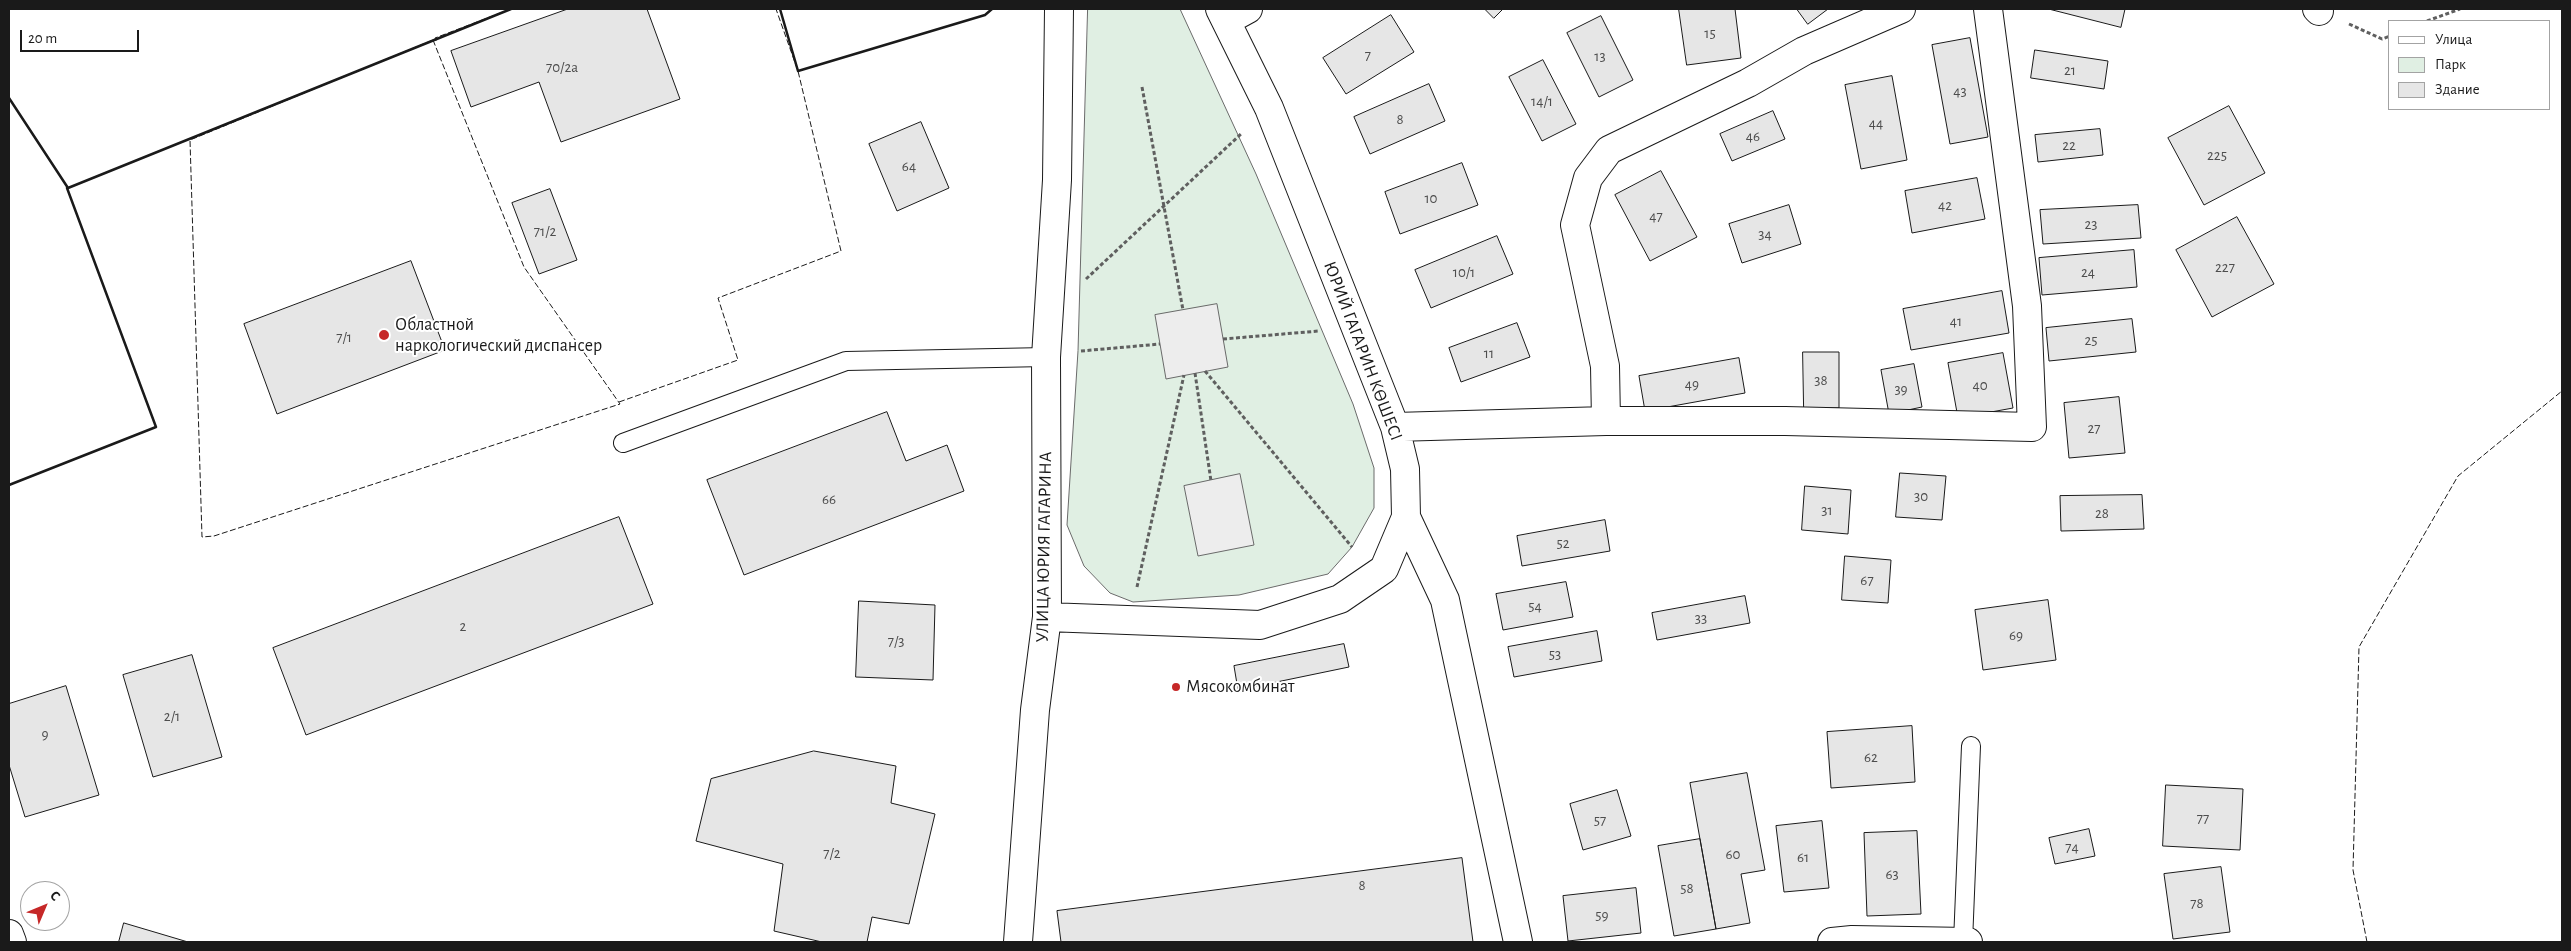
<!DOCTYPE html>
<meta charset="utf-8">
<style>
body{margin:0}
#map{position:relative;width:2571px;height:951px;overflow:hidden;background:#fff;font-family:"Alegreya Sans",sans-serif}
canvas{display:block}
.frame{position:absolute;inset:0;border:10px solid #1a1a1a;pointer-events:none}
.legend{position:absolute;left:2388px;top:20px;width:162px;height:90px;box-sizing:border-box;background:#fff;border:1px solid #a3a3a3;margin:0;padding:6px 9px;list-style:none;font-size:15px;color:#1a1a1a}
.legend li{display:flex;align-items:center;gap:10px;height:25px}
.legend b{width:25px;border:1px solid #a3a3a3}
.north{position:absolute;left:20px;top:881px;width:50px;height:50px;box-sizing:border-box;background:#fff;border:1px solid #a3a3a3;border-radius:50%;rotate:45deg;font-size:14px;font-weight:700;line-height:20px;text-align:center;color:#1a1a1a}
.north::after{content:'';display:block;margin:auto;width:18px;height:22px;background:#c62828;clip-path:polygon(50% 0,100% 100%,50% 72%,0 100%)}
.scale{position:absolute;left:20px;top:30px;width:119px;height:22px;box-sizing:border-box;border:2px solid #1a1a1a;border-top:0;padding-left:6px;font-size:15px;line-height:18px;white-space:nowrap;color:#1a1a1a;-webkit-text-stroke:4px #fff;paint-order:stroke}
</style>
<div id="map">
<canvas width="2571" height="951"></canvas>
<div class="frame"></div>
<ul class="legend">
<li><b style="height:6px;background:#fff"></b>Улица</li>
<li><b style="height:14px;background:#e0efe3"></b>Парк</li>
<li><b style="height:14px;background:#e6e6e6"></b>Здание</li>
</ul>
<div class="north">С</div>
<div class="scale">20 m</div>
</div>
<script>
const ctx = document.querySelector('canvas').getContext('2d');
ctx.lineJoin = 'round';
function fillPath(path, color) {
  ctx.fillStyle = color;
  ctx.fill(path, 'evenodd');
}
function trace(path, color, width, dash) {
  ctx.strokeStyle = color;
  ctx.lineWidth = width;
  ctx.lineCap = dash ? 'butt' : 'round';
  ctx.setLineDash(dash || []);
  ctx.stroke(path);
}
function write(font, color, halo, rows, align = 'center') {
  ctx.font = font + ' "Alegreya Sans",sans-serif';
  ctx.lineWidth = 4;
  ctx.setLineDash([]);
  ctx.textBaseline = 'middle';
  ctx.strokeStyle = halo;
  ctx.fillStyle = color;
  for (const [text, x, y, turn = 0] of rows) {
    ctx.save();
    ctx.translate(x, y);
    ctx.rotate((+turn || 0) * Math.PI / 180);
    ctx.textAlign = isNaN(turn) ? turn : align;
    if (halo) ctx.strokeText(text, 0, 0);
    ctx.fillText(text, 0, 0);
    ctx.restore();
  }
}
const green = new Path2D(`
 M1088,9H1180L1256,174L1353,404L1374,468V508L1352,547L1328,574L1239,595L1133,602L1110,593L1084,566L1067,525L1078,351Z`);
fillPath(green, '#e0efe3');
trace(green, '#6a6a6a', 1);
const parking = new Path2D(`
 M1217,304L1228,367L1166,379L1155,315Z
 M1240,474L1254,545L1198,556L1184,486Z`);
fillPath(parking, '#ededed');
trace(parking, '#6a6a6a', 1);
const building = new Path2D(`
 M568,9H647L680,99L561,142L539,82L471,107L451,51Z
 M1485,9H1503L1494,18Z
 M1679,9H1735L1741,58L1687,65Z
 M1797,9H1828L1808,24Z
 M2049,9H2125L2121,27Z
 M1391,15L1414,52L1346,94L1323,58Z
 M1601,16L1633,80L1599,97L1567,33Z
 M1970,38L1988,137L1950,144L1932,45Z
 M2035,50L2108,61L2104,89L2031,78Z
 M1543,60L1576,124L1542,141L1509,77Z
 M1892,76L1907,160L1861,169L1845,85Z
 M1429,84L1445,121L1370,154L1354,117Z
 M2229,106L2265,173L2204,205L2168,138Z
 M1773,111L1785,139L1732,161L1720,134Z
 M921,122L949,188L897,211L869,144Z
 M2100,129L2103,155L2038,162L2035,135Z
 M1462,163L1478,205L1400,234L1385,192Z
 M1661,171L1697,237L1650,261L1615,195Z
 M1977,178L1985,219L1912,233L1905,191Z
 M550,189L577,260L539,274L512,203Z
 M1789,205L1801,244L1742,263L1729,224Z
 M2138,205L2141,238L2043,244L2040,210Z
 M2237,217L2274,284L2212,317L2176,250Z
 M1497,236L1513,274L1431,308L1415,270Z
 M2134,250L2137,287L2042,295L2039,258Z
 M411,261L445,350L277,414L244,324Z
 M2002,291L2009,333L1911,350L1903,309Z
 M2132,319L2136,352L2049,361L2046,328Z
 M1517,323L1530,357L1461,382L1449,348Z
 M1803,352H1839V408H1804Z
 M2003,353L2013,408L1958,418L1948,363Z
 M1739,358L1745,393L1645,411L1639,376Z
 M1914,364L1922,407L1889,414L1881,370Z
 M2119,397L2125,453L2069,458L2064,403Z
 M887,412L906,461L947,445L964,491L744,575L707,480Z
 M1900,473L1946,476L1942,520L1896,517Z
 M1805,486L1851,490L1848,534L1802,530Z
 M2142,495L2144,529L2061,531L2060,496Z
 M619,517L653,604L306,735L273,648Z
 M1605,520L1610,551L1522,566L1517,536Z
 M1845,556L1891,560L1888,603L1842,600Z
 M1566,582L1573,617L1503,630L1496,594Z
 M1745,596L1750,623L1657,640L1652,613Z
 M2048,600L2056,660L1983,670L1975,610Z
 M859,601L935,605L933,680L856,677Z
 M1597,631L1602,661L1514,677L1508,647Z
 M1344,644L1349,667L1238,690L1234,666Z
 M192,655L222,757L153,777L123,675Z
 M66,686L99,795L25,817L9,765V704Z
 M1912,726L1915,782L1831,788L1827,732Z
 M814,751L896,766L891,803L935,814L909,924L872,917L867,942H822L774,931L783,864L696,841L711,779Z
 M1747,773L1765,870L1741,874L1750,923L1716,929L1690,783Z
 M2166,785L2243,789L2240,850L2163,846Z
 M1617,790L1631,836L1583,850L1570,804Z
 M1822,821L1829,888L1784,892L1776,826Z
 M2089,829L2095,856L2055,864L2049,838Z
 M1917,831L1921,914L1867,916L1864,833Z
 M1700,839L1716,929L1674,936L1658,846Z
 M1462,858L1473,942H1061L1057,911Z
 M2221,867L2230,932L2173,939L2164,874Z
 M1636,888L1641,933L1568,941L1563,896Z
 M124,923L188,942H119Z`);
fillPath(building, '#e6e6e6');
trace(building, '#1a1a1a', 1);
const lane = new Path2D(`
 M623,443L846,361L1046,357
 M1963,942L1971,746`);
const street = new Path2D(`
 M2317,9L2319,11
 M1226,21L1248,9
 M1606,421L1605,366L1575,225L1588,178L1609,150L1748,83L1804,51L1901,9
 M1395,427L1606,421H1785L2032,427L2027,306L1988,9
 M1406,517L1445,600L1518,942
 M1047,617L1260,625L1340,599L1384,569L1406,517L1405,469L1395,427L1269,108L1220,9
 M9,934L12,942
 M1018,942L1035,710L1047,617L1046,357L1057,180L1059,9
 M1832,942L1852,940L1968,942`);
trace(lane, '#1a1a1a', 20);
trace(street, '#1a1a1a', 30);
trace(new Path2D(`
 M2427,21L2460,9
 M2349,24L2382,39L2390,36
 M1142,87L1183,310
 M1086,279L1242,133
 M1223,339L1319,331
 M1081,351L1160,344
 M1205,371L1352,547
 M1195,373L1211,481
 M1137,587L1184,375`), '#5f5f5f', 3, [4, 2.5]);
trace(lane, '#fff', 18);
trace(street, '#fff', 28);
trace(new Path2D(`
 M433,40L524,267L620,404L214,536L202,537L190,140Z
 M436,41L435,38L511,9
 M619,402L738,360L718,298L841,251L798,71L776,9
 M2367,942L2353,870L2359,647L2458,476L2562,391`), '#1a1a1a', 1, [6, 2.5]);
trace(new Path2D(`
 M780,9L798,71L985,15L992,9
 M9,98L68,188L511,9
 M9,485L156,427L67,188`), '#1a1a1a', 2.5);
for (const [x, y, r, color] of [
 [384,335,6,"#c62828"],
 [1176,687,5,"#c62828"]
]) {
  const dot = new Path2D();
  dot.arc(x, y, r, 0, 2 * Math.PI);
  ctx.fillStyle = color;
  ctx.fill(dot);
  trace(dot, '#fff', 2);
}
write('15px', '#4d4d4d', null, [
 ["15",1710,33],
 ["7",1368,55],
 ["13",1600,56],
 ["70/2а",562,67],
 ["21",2070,70],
 ["43",1960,91],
 ["14/1",1542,101],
 ["8",1400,119],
 ["44",1876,123],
 ["46",1753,136],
 ["22",2069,145],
 ["225",2217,155],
 ["64",909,166],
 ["10",1431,198],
 ["42",1945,205],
 ["47",1656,216],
 ["23",2091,224],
 ["71/2",545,231],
 ["34",1765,234],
 ["227",2225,267],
 ["10/1",1464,272],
 ["24",2088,272],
 ["41",1956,321],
 ["7/1",344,337],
 ["25",2091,340],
 ["11",1489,353],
 ["38",1821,380],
 ["49",1692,384],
 ["40",1980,385],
 ["39",1901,389],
 ["27",2094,428],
 ["30",1921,496],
 ["66",829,499],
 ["31",1827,510],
 ["28",2102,513],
 ["52",1563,543],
 ["67",1867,580],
 ["54",1535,606],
 ["33",1701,618],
 ["2",463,626],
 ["69",2016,635],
 ["7/3",896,641],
 ["53",1555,654],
 ["2/1",172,716],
 ["9",45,734],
 ["62",1871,757],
 ["77",2203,818],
 ["57",1600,820],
 ["74",2072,847],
 ["7/2",832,853],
 ["60",1733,854],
 ["61",1803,857],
 ["63",1892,874],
 ["8",1362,885],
 ["58",1687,888],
 ["78",2197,903],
 ["59",1602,915]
]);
write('18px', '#1a1a1a', '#fff', [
 ["Областной",395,325],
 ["наркологический диспансер",395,346],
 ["Мясокомбинат",1186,687]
], 'left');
write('18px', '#1a1a1a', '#fff', [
 ["ЮРИЙ ГАГАРИН КӨШЕСІ",1363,351,69],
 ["УЛИЦА ЮРИЯ ГАГАРИНА",1044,547,-89]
]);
</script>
